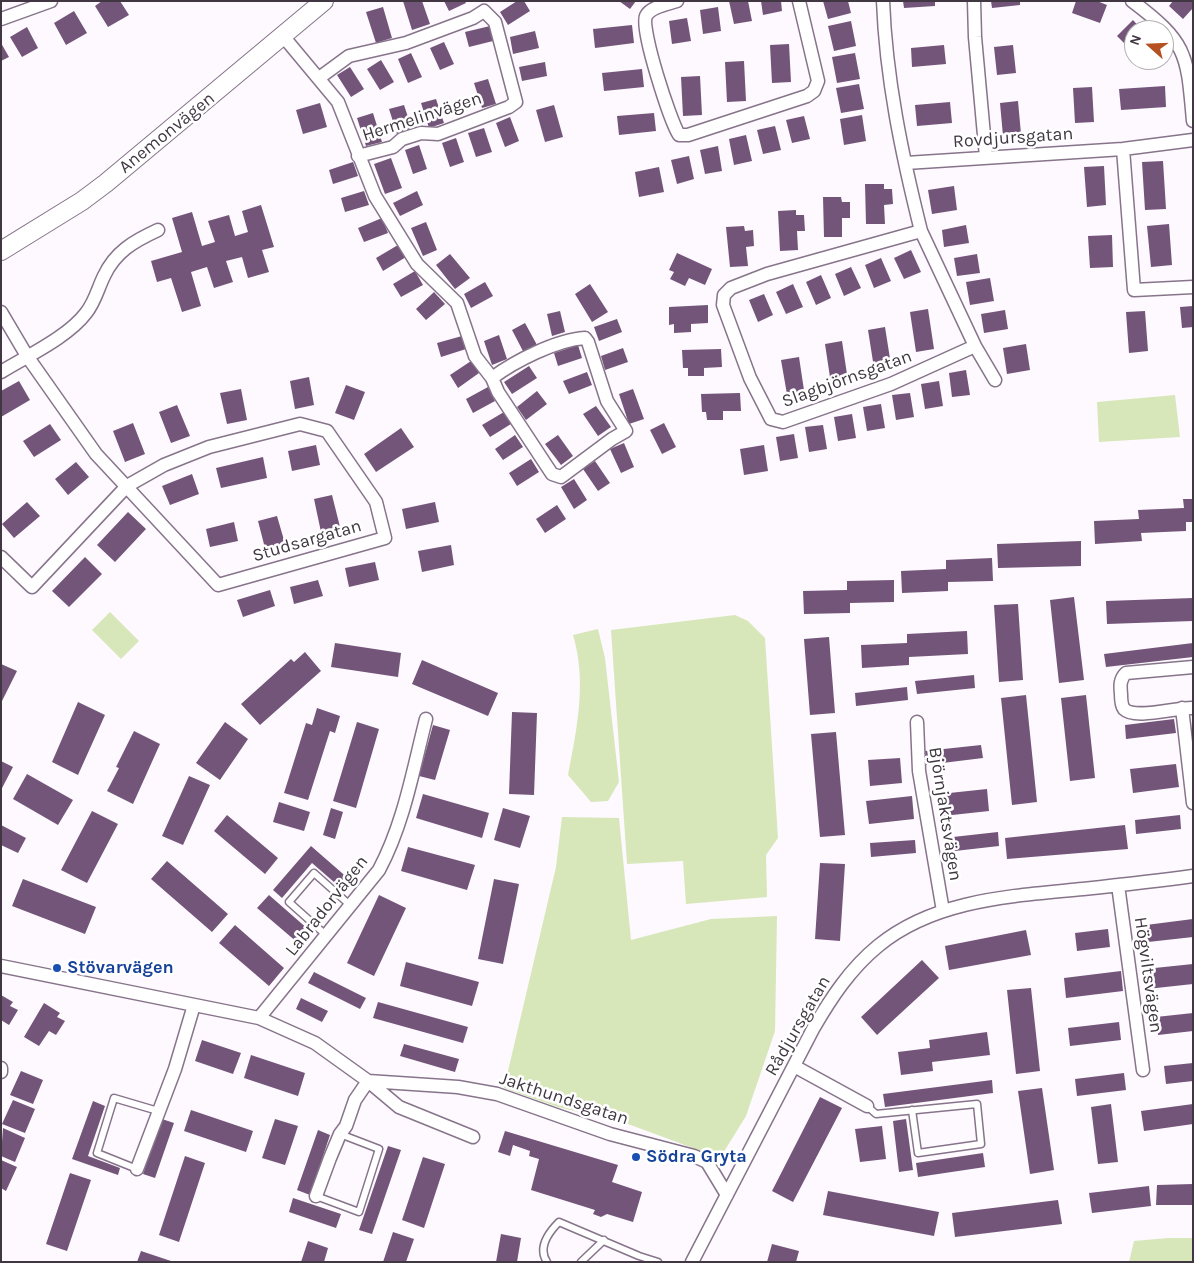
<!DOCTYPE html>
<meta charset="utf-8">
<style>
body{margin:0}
#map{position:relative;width:1194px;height:1263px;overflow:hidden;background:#fdf9fe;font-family:Karla,sans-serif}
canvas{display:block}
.frame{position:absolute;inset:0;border:2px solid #403742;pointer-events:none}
.north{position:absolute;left:1124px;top:20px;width:50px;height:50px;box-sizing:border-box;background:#fff;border:1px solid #b3afb3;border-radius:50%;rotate:290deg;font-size:14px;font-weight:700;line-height:20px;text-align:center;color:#403742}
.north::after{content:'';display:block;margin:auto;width:18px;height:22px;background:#b55021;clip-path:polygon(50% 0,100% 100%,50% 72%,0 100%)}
</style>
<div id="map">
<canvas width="1194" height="1263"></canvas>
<div class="frame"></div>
<div class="north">N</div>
</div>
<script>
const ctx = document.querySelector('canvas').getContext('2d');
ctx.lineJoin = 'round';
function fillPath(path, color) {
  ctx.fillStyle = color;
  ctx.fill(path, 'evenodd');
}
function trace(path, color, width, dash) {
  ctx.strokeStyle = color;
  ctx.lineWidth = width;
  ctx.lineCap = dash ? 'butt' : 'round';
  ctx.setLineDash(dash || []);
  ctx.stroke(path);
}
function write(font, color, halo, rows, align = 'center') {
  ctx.font = font + ' Karla,sans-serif';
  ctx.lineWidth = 5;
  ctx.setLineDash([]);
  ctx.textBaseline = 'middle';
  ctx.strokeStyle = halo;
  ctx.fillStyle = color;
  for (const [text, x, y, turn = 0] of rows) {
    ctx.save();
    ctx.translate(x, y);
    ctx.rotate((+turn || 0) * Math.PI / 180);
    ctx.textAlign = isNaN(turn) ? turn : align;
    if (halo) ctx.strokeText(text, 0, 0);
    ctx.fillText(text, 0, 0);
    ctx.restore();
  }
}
fillPath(new Path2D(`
 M1175,395L1180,437L1099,442L1097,402Z
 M110,612L139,641L121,659L92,630Z
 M735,615L748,621L765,638L778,838L766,855L767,897L686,904L683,861L627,864L611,630Z
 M598,629L605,658L619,782L608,801L591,802L568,775C577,728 587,682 573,635Z
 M562,817L619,818L631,940L711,919L777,916L775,1031L746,1116L720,1158L628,1124L558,1107L504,1088L556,867Z
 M1168,1238H1193V1262H1129L1134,1241Z`), '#d7e7ba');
fillPath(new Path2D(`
 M102,1H120L129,15L108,27L95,6Z
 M403,1H422L430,24L412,30Z
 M444,1H465L466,3L449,11Z
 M517,1H524L530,11L508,25L500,12Z
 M619,1H636L630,9Z
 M729,1H748L752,21L734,24Z
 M761,1H781L782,11L763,15Z
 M823,1H848L851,13L828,19Z
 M903,1H935V6L904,8Z
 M991,1H1020V5L992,8Z
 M1076,1H1097L1107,5L1100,23L1072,13Z
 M1173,1H1193V8L1183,19L1169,6Z
 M383,7L392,38L376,43L366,12Z
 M718,7L721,31L703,34L700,10Z
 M74,11L87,33L66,45L54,23Z
 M687,18L691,41L672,44L669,21Z
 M1133,20L1142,30H1134V53L1117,36Z
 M851,21L856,46L834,51L828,26Z
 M632,25L634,43L595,48L593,29Z
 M490,26L493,41L469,47L465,32Z
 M27,27L38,48L22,57L10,37Z
 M535,31L539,48L513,54L510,37Z
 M444,42L454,64L440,70L430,48Z
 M1,43L9,57L1,61Z
 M789,44L791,82L772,83L770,45Z
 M944,45L946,64L912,67L911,48Z
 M1013,45L1016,73L997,75L994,47Z
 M411,53L422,77L408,83L398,59Z
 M855,53L860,79L837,83L832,57Z
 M381,60L394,82L380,90L367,69Z
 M744,61L746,101L727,102L725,62Z
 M545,62L547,76L522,81L519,67Z
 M350,67L364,89L351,97L337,75Z
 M642,69L644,87L604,91L602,73Z
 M700,76L702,115L683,116L681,77Z
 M488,79L496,104L482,108L474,83Z
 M859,84L864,109L841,113L836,88Z
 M1165,86L1166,107L1121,110L1119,89Z
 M1092,87L1094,122L1075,123L1073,88Z
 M436,99L444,123L429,128L421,103Z
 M1018,101L1021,134L1003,136L1000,103Z
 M950,102L952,123L917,126L915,105Z
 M320,103L327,127L303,134L296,110Z
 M404,105L412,129L397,134L389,109Z
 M554,105L563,137L545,142L536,110Z
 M373,113L382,142L366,146L357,118Z
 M654,113L656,131L619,135L617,116Z
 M862,115L866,141L844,145L840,119Z
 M804,116L810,139L792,143L786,120Z
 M510,117L519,141L505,147L496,123Z
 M775,126L781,150L763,154L757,130Z
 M484,128L492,152L476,157L468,133Z
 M746,135L752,161L734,165L729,139Z
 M456,138L464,162L450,167L442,143Z
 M419,145L427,169L413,174L405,150Z
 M718,146L722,171L705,174L700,150Z
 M689,156L694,179L677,184L671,160Z
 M391,158L402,188L385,194L374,164Z
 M1163,161L1166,209L1145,210L1142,162Z
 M353,162L358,176L333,184L329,170Z
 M1104,166L1106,205L1087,207L1084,167Z
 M659,167L664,192L639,197L635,172Z
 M865,184H884V189H892L893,204L884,205L885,224H866Z
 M954,186L957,210L932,214L928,190Z
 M364,191L369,205L345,212L341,198Z
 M417,191L423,205L400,216L393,203Z
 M823,197H841L842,202H850V218H842V237H824Z
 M261,205L274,247L262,250L269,272L248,278L242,257L226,261L233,282L214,288L207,267L191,272L201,306L182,312L171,278L157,282L151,261L182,252L172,218L192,212L202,246L215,242L208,221L229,215L235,236L248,232L242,211Z
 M796,210V215H804L805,231H797L798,250L780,251L778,211Z
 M382,218L388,233L364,242L358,228Z
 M426,222L437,250L423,256L411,228Z
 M1169,224L1172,265L1151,267L1147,226Z
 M966,225L969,243L944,247L942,230Z
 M744,226L745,231L753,230L754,246L746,247L748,266L730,267L726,227Z
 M1112,235L1113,267L1090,268L1088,236Z
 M398,245L406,257L383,271L376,258Z
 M911,250L921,272L904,279L894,258Z
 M677,253L712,269L705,285L689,278L685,286L670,279L674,272L669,270Z
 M450,254L470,278L455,289L436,265Z
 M977,254L980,273L957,276L954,258Z
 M881,258L891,281L874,288L865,265Z
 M851,267L861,288L844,296L835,274Z
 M415,271L423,285L401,297L393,284Z
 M821,275L831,298L816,305L806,282Z
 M990,278L994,301L970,305L966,282Z
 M485,282L493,296L471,308L464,294Z
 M590,284L608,312L592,322L575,294Z
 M793,284L803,307L786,314L776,292Z
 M434,292L445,304L426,320L416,309Z
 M764,294L773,315L758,322L749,300Z
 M708,305V323L691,324V332L674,333V324L669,325V307Z
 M1193,306V327L1182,328L1180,307Z
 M928,309L934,349L916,352L910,312Z
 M1005,310L1008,329L984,333L981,314Z
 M560,311L565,332L552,336L547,314Z
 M1145,311L1148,351L1129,353L1126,312Z
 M617,319L622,332L599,341L594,327Z
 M525,323L537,345L524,353L512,330Z
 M885,327L891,365L874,368L868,330Z
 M499,335L507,359L492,365L484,341Z
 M462,336L466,349L441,357L437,343Z
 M842,341L848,381L831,384L825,344Z
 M1026,344L1030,370L1007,374L1003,348Z
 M578,345L582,358L558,366L554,353Z
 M623,348L628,362L605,370L601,356Z
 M721,349L722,367L704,368V376H688V368H683L682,350Z
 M799,357L805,397L788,400L781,360Z
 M471,361L479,373L458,388L450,375Z
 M529,366L537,378L512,394L504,382Z
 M966,370L970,395L952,397L949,373Z
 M587,372L592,385L569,394L563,381Z
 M309,377L314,405L295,409L290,381Z
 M19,381L30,400L1,417V391Z
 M939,381L943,406L925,409L921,384Z
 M346,385L365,392L354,420L335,413Z
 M488,387L495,401L473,413L466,399Z
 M241,389L247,420L227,424L220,393Z
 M633,389L644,419L629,424L619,394Z
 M537,391L547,404L526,420L517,407Z
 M740,393L741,411H723V420H707L706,412H702L701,394Z
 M910,393L914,417L896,420L892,395Z
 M881,404L885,428L867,431L863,407Z
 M177,405L190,436L171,443L159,412Z
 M596,406L611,427L598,436L583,414Z
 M504,412L511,424L490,437L482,425Z
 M852,414L856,438L838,441L834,417Z
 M133,423L145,454L125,462L113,431Z
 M664,423L676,447L662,454L650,430Z
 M50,424L61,440L34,457L23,441Z
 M823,425L827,449L809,452L805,427Z
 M401,428L414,447L376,472L364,454Z
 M794,434L798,458L780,461L776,437Z
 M515,435L523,447L503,460L495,449Z
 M558,435L573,456L561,465L545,444Z
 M624,443L634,467L621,473L610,449Z
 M316,445L320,465L292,471L288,451Z
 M764,445L768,471L744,475L740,449Z
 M263,457L267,478L221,488L216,468Z
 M531,459L539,472L517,486L509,473Z
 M595,461L610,483L598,491L583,469Z
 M76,462L89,477L68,495L55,479Z
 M192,474L199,494L170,505L162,486Z
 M574,479L587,500L574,509L561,487Z
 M332,495L340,527L321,532L314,499Z
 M1183,499H1193V522H1186V531L1141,533L1142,541L1095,544L1094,521L1139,519L1138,510L1184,508Z
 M27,502L40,516L14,538L2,524Z
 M435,502L439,522L406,529L402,509Z
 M557,505L566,519L545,533L536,519Z
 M128,512L146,529L115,562L97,545Z
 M277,516L286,547L266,552L258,521Z
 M234,522L238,541L210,547L206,529Z
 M1081,541V566L998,568L997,544Z
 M451,545L454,565L422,572L418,551Z
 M85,557L102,574L69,607L52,591Z
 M992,558L993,581L948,582V591L902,593L901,571L946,569V560Z
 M375,562L379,580L349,587L345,568Z
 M318,580L323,596L294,604L290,587Z
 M894,580V602L850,603V613L804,614L803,591L847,590V581Z
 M270,590L275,606L243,617L237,600Z
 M1074,597L1084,680L1059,683L1050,600Z
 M1193,598V621L1107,624L1106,601Z
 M1018,604L1023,680L999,682L994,605Z
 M967,631L968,654L909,657V665L862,668L861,645L907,643V634Z
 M829,637L835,713L810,715L804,639Z
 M335,643L401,653L398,677L331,667Z
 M1193,643V657L1106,667L1104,654Z
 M305,652L321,671L260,725L241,704L291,659L294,662Z
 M422,660L498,693L488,716L412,684Z
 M1,664L17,671L1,703Z
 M974,675L975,688L917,694L915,681Z
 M907,687L908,700L856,706L855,693Z
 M1026,695L1037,802L1012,805L1001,698Z
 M1086,695L1095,778L1070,781L1061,698Z
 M78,702L105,715L78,775L52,762Z
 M317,708L340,716L335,733L330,731L308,800L284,793L306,723L312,725Z
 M512,712L537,713L534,795L509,794Z
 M1174,719L1176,733L1126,739L1125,725Z
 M225,722L248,739L220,780L196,763Z
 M357,722L379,729L356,808L333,801Z
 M433,725L450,730L435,780L419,776Z
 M134,731L160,744L133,804L107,791L119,768L116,767Z
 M836,732L845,835L820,837L811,734Z
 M981,745L983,758L926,765L925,751Z
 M900,758L902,783L870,786L868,760Z
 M1,761L13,767L1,790Z
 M1176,764L1179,787L1133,793L1130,769Z
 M27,774L73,800L58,825L13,799Z
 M189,776L210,785L183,845L162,836Z
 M987,789L989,811L943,816L940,794Z
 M423,794L489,813L482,838L416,818Z
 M912,796L914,819L869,824L866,801Z
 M279,802L310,812L304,831L273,822Z
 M331,808L343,812L335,839L323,835Z
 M503,808L530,816L520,848L494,840Z
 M92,811L118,824L87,883L61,870Z
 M227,815L278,858L265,874L214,831Z
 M1180,815L1181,829L1136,834L1135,820Z
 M1,825L26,838L18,853L1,845Z
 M1125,825L1128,849L1007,859L1005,838Z
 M998,832L999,846L946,852L944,838Z
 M915,840L916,853L871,857L870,843Z
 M311,846L350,880L342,889L312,863L282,898L273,890Z
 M408,847L475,865L467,890L401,871Z
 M167,861L228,914L212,932L151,879Z
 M820,863L845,864L840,941L815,939Z
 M23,879L96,907L85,934L12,906Z
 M494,879L519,884L503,964L478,959Z
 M269,895L309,930L298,943L257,908Z
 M379,895L406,908L374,976L347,963Z
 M1193,919V937L1148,942L1146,925Z
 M235,925L284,968L269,986L219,943Z
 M1108,929L1110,947L1077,951L1075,933Z
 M1026,930L1031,955L949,970L945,946Z
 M922,960L939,978L877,1035L861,1017Z
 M406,962L479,982L472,1006L400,986Z
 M1193,964V984L1147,989L1145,969Z
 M1121,971L1123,991L1066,998L1064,978Z
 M314,972L366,998L360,1009L308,983Z
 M1031,988L1040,1071L1016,1074L1007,990Z
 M1,995L13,1002L10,1006L18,1010L9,1025L1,1020Z
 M301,998L328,1011L322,1022L296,1009Z
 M378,1002L468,1027L463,1043L373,1018Z
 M44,1003L60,1013L57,1017L65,1021L56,1035L49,1031L39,1046L24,1037Z
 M1193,1013V1031L1158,1035L1156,1017Z
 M1119,1022L1121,1040L1070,1046L1068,1028Z
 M987,1032L990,1055L932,1062L933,1071L901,1075L898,1052L930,1048L929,1040Z
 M202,1040L241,1053L233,1074L195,1061Z
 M404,1044L459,1059L455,1072L400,1056Z
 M251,1055L305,1073L298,1096L244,1078Z
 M1193,1063V1081L1166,1084L1164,1066Z
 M21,1071L43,1080L33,1104L10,1095Z
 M1124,1073L1126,1090L1077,1096L1075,1079Z
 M992,1080L993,1093L885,1107L883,1094Z
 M1042,1088L1054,1170L1030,1174L1018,1091Z
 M820,1097L842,1108L793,1202L772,1191Z
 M13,1100L35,1109L25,1133L2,1124Z
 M93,1101L105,1106L88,1156L120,1168L118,1175L72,1159Z
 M1111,1104L1118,1162L1098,1164L1091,1107Z
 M1193,1104V1124L1144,1131L1141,1111Z
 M191,1110L253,1131L246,1152L184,1131Z
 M162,1119L174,1123L155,1178L143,1174Z
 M275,1119L298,1126L285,1165L262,1158Z
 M906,1119L913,1170L899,1172L893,1121Z
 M882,1126L886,1159L860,1162L855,1129Z
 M3,1128L25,1138L15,1162L1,1156Z
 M318,1130L330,1135L310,1195L297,1190Z
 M505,1131L618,1165L612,1182L642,1192L633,1222L607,1214L601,1217L593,1214L595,1210L531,1190L539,1159L529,1156L530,1151L513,1145L510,1156L498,1152Z
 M388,1146L401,1150L372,1234L359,1230Z
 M983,1153L985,1167L918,1177L916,1163Z
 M185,1156L205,1163L179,1242L159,1235Z
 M423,1157L445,1164L424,1228L402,1220Z
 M1,1160L17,1167L6,1191L1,1188Z
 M70,1173L91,1180L67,1251L46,1244Z
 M1193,1184V1205H1156L1157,1185Z
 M1149,1186L1151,1206L1092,1213L1089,1193Z
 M828,1191L939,1212L934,1236L823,1215Z
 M293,1198L341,1214L336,1228L289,1212Z
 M1058,1200L1062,1224L955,1237L952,1213Z
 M393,1232L414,1239L406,1262H383Z
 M501,1234L521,1238L517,1262H496Z
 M308,1241L328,1248L324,1262H301Z
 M772,1244L799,1251L796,1262H767Z
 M141,1251L171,1261L170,1262H137Z`), '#73557a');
const lane = new Path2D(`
 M327,936L289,902L314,873L351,906
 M867,1106L876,1114L977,1104L981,1144L918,1153L912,1110
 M137,1169L97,1153L114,1098L158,1111
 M316,1196L359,1212L379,1149L340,1134
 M547,1262C537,1247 549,1232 559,1222L639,1256L658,1262
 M581,1262L604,1240`);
const street = new Path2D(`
 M677,1C668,4 650,7 646,16C640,29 670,120 679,135H688L807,96L814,91L818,81L799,1
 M883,1C886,79 902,155 921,231L767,274L731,288L724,295L723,305L750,378L771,419L783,422L891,384L975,346L921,231
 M974,1L975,37L986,157
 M1132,1C1188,43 1187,54 1193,121
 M1,19L51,1
 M283,36L338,102L375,196L417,264L457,303L475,356L492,378C515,361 556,340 585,338L588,342L607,401L626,431L612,439L561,477L552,474L498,392L492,378
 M319,78L349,56L406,43L473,18L484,11L495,22L516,102L509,107L438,134L421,133L402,139L393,147L358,156
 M1123,149L1134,290L1193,287
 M906,163L1123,149L1193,140
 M1,312L27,356L96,454L218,585L385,538L376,502L327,431L300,424L209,447L164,465L127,486L32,587L1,557
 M975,346L995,380
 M1,372C27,356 68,337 86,313C95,302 98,288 104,276C115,252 134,241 158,230
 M1193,667L1126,673C1120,679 1120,685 1121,694C1121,699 1121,705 1124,709C1135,720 1177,707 1193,708
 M1182,708L1193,803
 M917,722L919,771L943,911
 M1118,885L1143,1070
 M1,966L259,1018L315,1043L368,1081L458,1087L497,1094L610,1134L694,1156L707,1162L727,1195
 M259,1018L379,870C404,823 413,770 426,719
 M794,1066L867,1106
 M1,1068V1072
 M137,1169L175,1069L194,1005
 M316,1196L330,1158L340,1134L346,1126L355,1100L368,1081L399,1107L473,1137
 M692,1262L813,1029C831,998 850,969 878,946C935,899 1013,896 1083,889C1120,885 1156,881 1193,876`);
const secondary = new Path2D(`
 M1,251L82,201L106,183L324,1`);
trace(lane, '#87748b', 9);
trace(street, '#87748b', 15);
trace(secondary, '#87748b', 20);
trace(lane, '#fff', 6);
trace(street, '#fff', 12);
trace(secondary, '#fff', 18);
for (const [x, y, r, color] of [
 [57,968,5,"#1a4fb4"],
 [636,1157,5,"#1a4fb4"]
]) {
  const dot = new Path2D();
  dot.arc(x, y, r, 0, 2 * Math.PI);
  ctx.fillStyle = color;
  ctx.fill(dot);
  trace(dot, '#fff', 2);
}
write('18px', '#403742', '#fff', [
 ["Hermelinvägen",422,117,-18],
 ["Anemonvägen",167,133,-39],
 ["Rovdjursgatan",1013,138,-4],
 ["Slagbjörnsgatan",847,379,-20],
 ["Studsargatan",307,541,-16],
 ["Björnjaktsvägen",945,814,81],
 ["Labradorvägen",327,906,-52],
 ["Högviltsvägen",1148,975,82],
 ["Rådjursgatan",798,1026,-60],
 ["Jakthundsgatan",564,1099,18]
]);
write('bold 18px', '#164399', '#fff', [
 ["Stövarvägen",67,968],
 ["Södra Gryta",646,1157]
], 'left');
</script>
